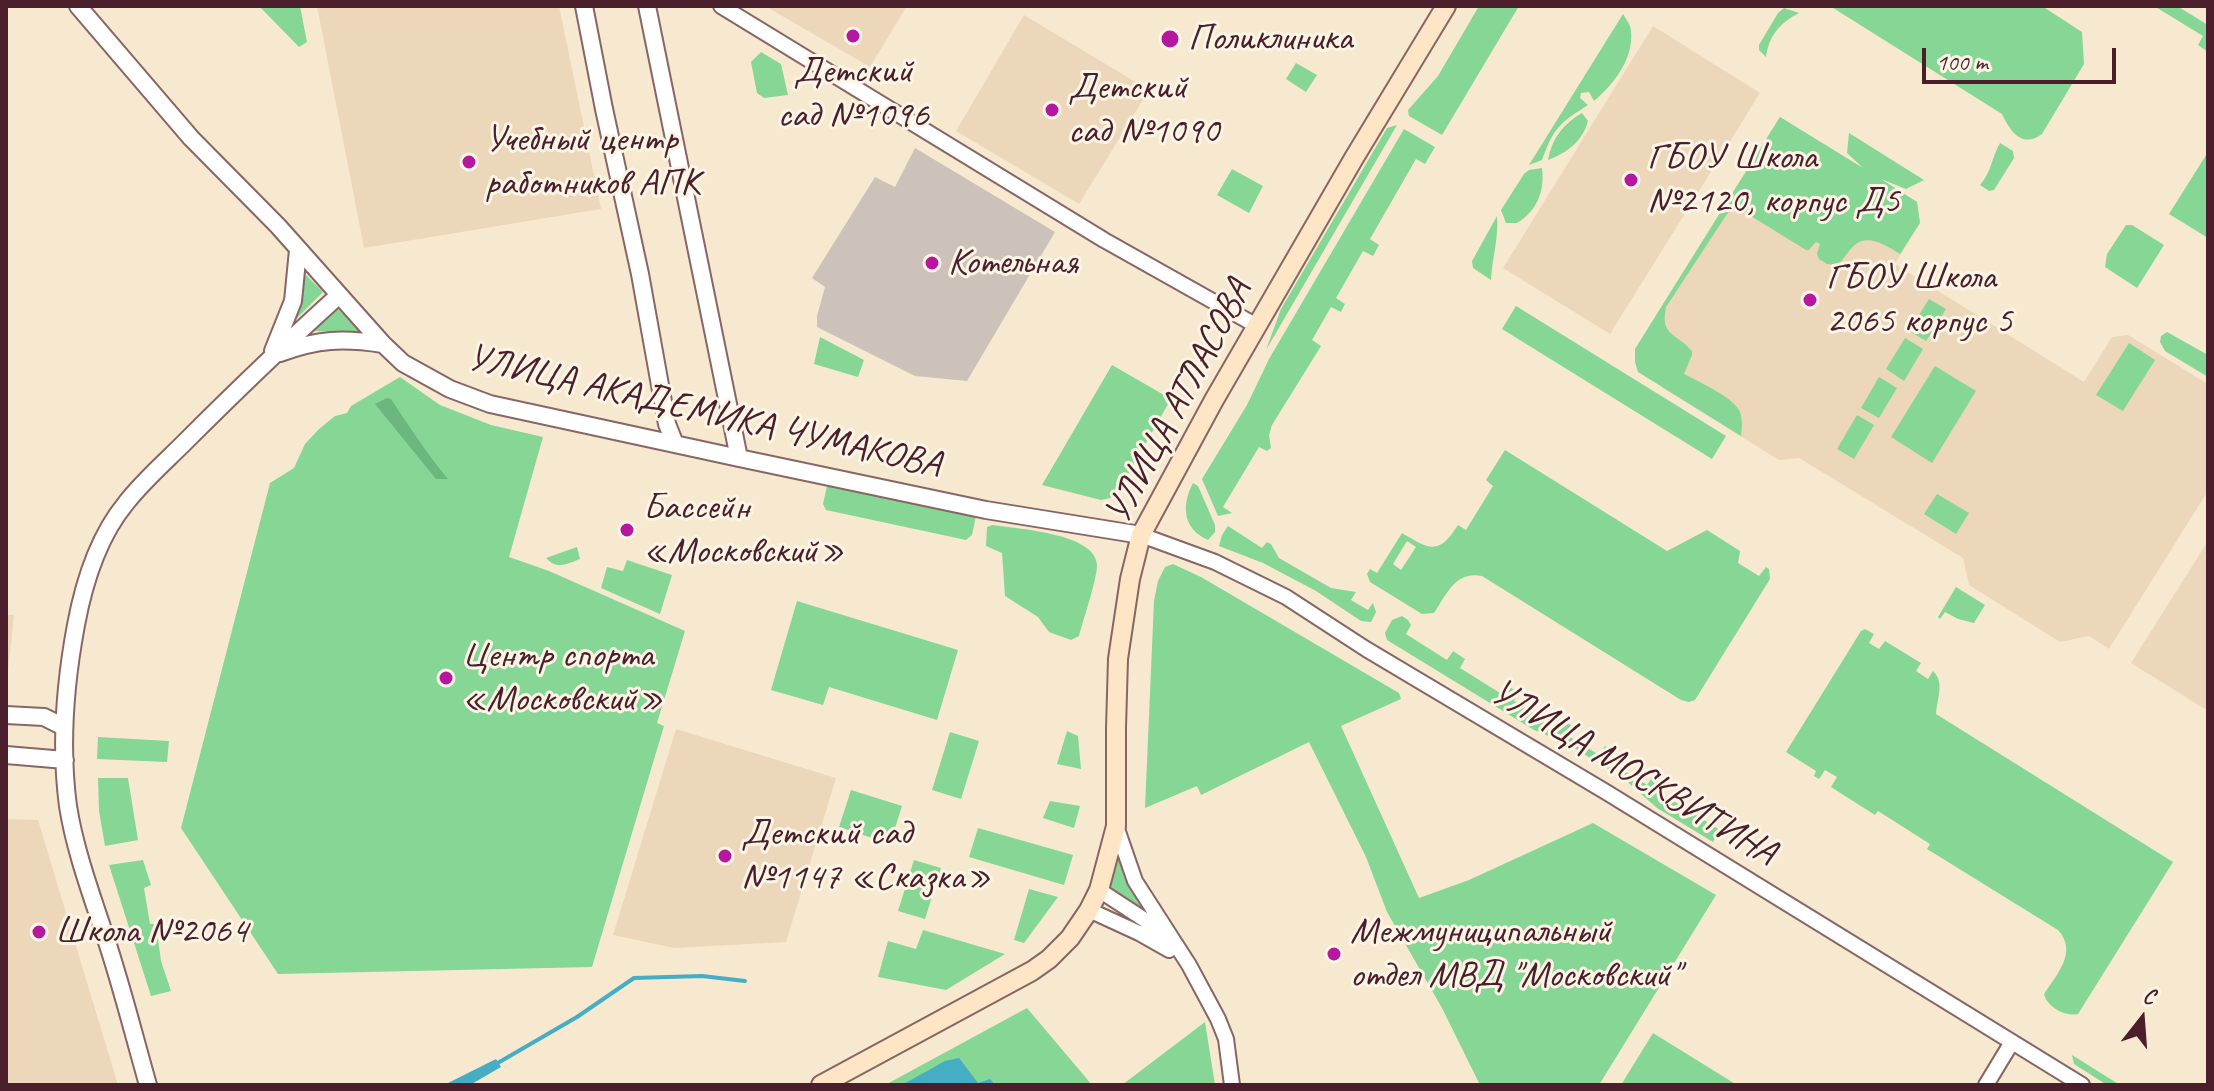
<!DOCTYPE html>
<meta charset="utf-8">
<style>
body{margin:0}
#map{position:relative;width:2214px;height:1091px;overflow:hidden;background:#f7e9d0;font-family:Caveat,sans-serif}
canvas{display:block}
.frame{position:absolute;inset:0;border:8px solid #4a1f2b;pointer-events:none}
.north{position:absolute;left:2102px;top:979px;width:80px;height:80px;-webkit-text-stroke:6px #fcf5e5;paint-order:stroke;rotate:17deg;font-size:22px;font-weight:700;line-height:32px;text-align:center;color:#4a1f2b}
.north::after{content:'';display:block;margin:auto;width:28px;height:36px;background:#4a1f2b;clip-path:polygon(50% 0,100% 100%,50% 72%,0 100%)}
.scale{position:absolute;left:1922px;top:48px;width:194px;height:36px;box-sizing:border-box;border:4px solid #4a1f2b;border-top:0;padding-left:10px;font-size:24px;line-height:28px;white-space:nowrap;color:#4a1f2b;-webkit-text-stroke:6px #fcf5e5;paint-order:stroke}
</style>
<div id="map">
<canvas width="2214" height="1091"></canvas>
<div class="frame"></div>
<div class="north">С</div>
<div class="scale">100 m</div>
</div>
<script>
const ctx = document.querySelector('canvas').getContext('2d');
ctx.lineJoin = 'round';
function fillPath(path, color) {
  ctx.fillStyle = color;
  ctx.fill(path, 'evenodd');
}
function trace(path, color, width, dash) {
  ctx.strokeStyle = color;
  ctx.lineWidth = width;
  ctx.lineCap = dash ? 'butt' : 'round';
  ctx.setLineDash(dash || []);
  ctx.stroke(path);
}
function write(font, color, halo, rows, align = 'center') {
  ctx.font = font + ' Caveat,sans-serif';
  ctx.lineWidth = 6;
  ctx.setLineDash([]);
  ctx.textBaseline = 'middle';
  ctx.strokeStyle = halo;
  ctx.fillStyle = color;
  for (const [text, x, y, turn = 0] of rows) {
    ctx.save();
    ctx.translate(x, y);
    ctx.rotate((+turn || 0) * Math.PI / 180);
    ctx.textAlign = isNaN(turn) ? turn : align;
    if (halo) ctx.strokeText(text, 0, 0);
    ctx.fillText(text, 0, 0);
    ctx.restore();
  }
}
fillPath(new Path2D(`
 M317,6H559L601,209L364,248Z
 M765,6H907L870,67Z
 M1024,15L1149,90L1079,204L956,131Z
 M1653,26L1760,93L1610,334L1503,268Z
 M1780,117L1917,202L1920,223L1895,264L2084,382L2112,337L2128,335L2208,384V491L2109,649L2089,636L2060,642L1969,585L1963,558L1799,458L1779,460L1661,387L1659,364L1635,349Z
 M2208,541V711L2131,663Z
 M6,615H14L6,690Z
 M676,729L836,778L786,942L674,948L613,935Z
 M6,819L38,820L118,1085H6Z`), '#edd7bb');
fillPath(new Path2D(`
 M915,148L1055,232L967,381L915,376L817,327V316L825,287L812,278L875,177L895,187Z`), '#ccc2b9');
fillPath(new Path2D(`
 M259,6H300L307,42L299,47Z
 M1479,6H1519L1442,135L1409,116L1408,110L1438,76Z
 M1830,6H2042L2082,32L2084,64L2042,134C2022,149 2010,131 2002,114Z
 M2154,6H2177L2208,25V52L2198,45L2203,36Z
 M1784,8L1799,13C1780,23 1769,35 1766,57L1759,50V45L1778,13Z
 M1623,14C1626,19 1631,25 1631,31C1634,59 1613,85 1594,101L1589,92L1581,93L1580,98L1588,105C1560,123 1554,127 1542,160L1529,165Z
 M761,52L781,64L788,95L764,98L757,93L751,62Z
 M1296,63L1317,75L1306,92L1286,79Z
 M1582,113L1588,121C1582,142 1568,152 1548,160C1552,138 1563,124 1582,113Z
 M1780,117L1863,168L1847,153L1849,133L1924,180L1906,189L1881,179L1917,202L1920,223L1900,254C1888,247 1870,234 1856,244C1849,249 1844,259 1838,265L1827,264L1819,259L1817,254L1820,244L1816,242L1809,250H1806L1733,205L1666,307C1660,336 1675,332 1692,351V355L1684,374C1699,382 1731,396 1739,410C1743,418 1742,428 1741,436L1638,372L1635,362V349Z
 M1397,125L1266,350L1281,309L1387,128Z
 M1404,129L1435,147L1425,164L1416,159L1370,239L1379,245L1373,256L1363,251L1336,298L1345,304L1341,312L1331,307L1312,340L1321,346L1272,425L1269,435L1271,448L1267,451L1259,447L1223,507L1232,513L1218,516L1202,479L1247,405L1269,359Z
 M2000,143L2013,151L2014,158L1994,190L1989,191L1980,185C1991,173 1992,157 2000,143Z
 M2208,152V238L2169,214Z
 M1542,168C1545,191 1537,211 1517,223H1506L1501,210L1524,174L1529,170Z
 M1232,169L1263,186L1249,213L1217,195Z
 M1497,216C1499,237 1492,259 1491,280L1473,268L1472,261Z
 M2126,225H2132L2164,245L2137,288L2105,267L2107,254Z
 M305,274L323,292L296,319Z
 M1929,299L1946,309L1926,341L1909,331Z
 M1516,306L1726,436L1712,459L1502,329Z
 M338,309L361,333L314,331Z
 M2167,332L2208,355V377L2165,351L2160,342L2161,336Z
 M820,337L864,360L858,377L814,364Z
 M1905,338L1923,349L1904,381L1886,369Z
 M2129,343L2155,360L2123,411L2096,395Z
 M1112,365L1171,399L1118,492L1110,498L1101,500L1042,485Z
 M1935,366L1976,391L1932,463L1891,437Z
 M400,377L440,405L491,425L543,437L509,557L549,571L685,631L657,723L664,726L592,967L278,974L181,828L270,483L294,468L305,444L319,429L335,416L347,413L351,406Z
 M1879,377L1897,388L1879,418L1861,408Z
 M1857,415L1874,425L1854,459L1837,449Z
 M1505,450L1667,551L1707,530L1740,551L1738,563L1759,576L1766,567L1769,569L1770,579L1695,700L1689,702L1681,700L1482,576C1455,571 1447,594 1434,613L1422,614L1370,582L1367,574L1370,569L1377,573L1402,533C1430,550 1439,555 1458,525L1466,530L1493,486L1486,480ZM1407,541L1416,547L1401,570L1393,564Z
 M831,482L971,513L976,516L972,535L966,540L826,510L823,504L827,486Z
 M1193,483L1198,486L1215,525V532L1208,540C1183,529 1181,506 1193,483Z
 M1937,494L1969,513L1956,534L1924,514Z
 M993,525C1018,529 1094,533 1097,564C1098,576 1083,621 1079,636L1071,640L1049,632L1038,617L1005,596L1002,553L986,546L987,527Z
 M1228,526L1262,548L1267,542L1271,544L1279,558L1331,588L1356,592L1351,600L1368,610L1373,603L1376,612L1371,622L1361,621L1316,591L1263,563L1219,546L1222,535Z
 M577,547L580,559C567,564 557,570 546,558Z
 M627,560L672,575L660,614L601,588L607,567L623,571Z
 M1173,564L1201,577L1399,693L1401,699L1341,726L1419,898L1469,880L1593,823L1716,895L1599,1085H1480L1442,1008L1387,912L1366,857L1309,742L1201,795L1197,786L1145,808L1154,601L1158,581L1165,567Z
 M1956,587L1985,605L1974,623L1958,619L1945,612L1940,619L1938,617Z
 M797,601L958,650L937,720L829,687L823,705L771,690Z
 M1402,616L1408,620L1411,625L1406,634L1447,660L1453,651L1465,659L1460,668L1500,693L1506,685L1519,693L1514,701L1554,726L1560,718L1572,726L1567,735L1599,755L1605,746L1619,755L1613,764L1647,785L1653,776L1664,783L1659,792L1720,830L1713,842L1657,808L1623,778L1566,743L1534,730L1387,640L1385,633L1392,620Z
 M1865,629L1874,634L1869,643L1879,649L1885,641L1921,663L1916,671L1928,679L1933,671C1945,682 1937,699 1936,714L2173,862L2078,1014C2065,1017 2047,1007 2044,994C2057,974 2078,952 2058,930L1927,849L1930,844L1878,811L1875,815L1831,787L1837,777L1825,770L1819,779L1814,776L1816,771L1786,752L1861,631Z
 M1067,731L1078,736L1081,769L1057,764Z
 M950,732L979,741L961,799L932,790Z
 M98,737L169,741L167,762L97,759Z
 M98,778H128L138,840L105,846L99,811Z
 M851,790L902,806L890,844L839,827Z
 M1050,801L1080,806L1074,828L1043,818Z
 M978,828L1073,855L1064,885L969,857Z
 M1118,850L1125,875L1146,913L1107,890Z
 M143,860L151,885L144,888L150,924H156L161,961L171,991L151,996L109,865Z
 M914,860L941,868L925,919L898,911Z
 M1029,889L1058,897L1024,943L1014,940Z
 M923,930L1005,954L946,990L878,977L888,941L916,949Z
 M1027,1008L1092,1085H885Z
 M1205,1022L1215,1085H1122Z
 M1653,1033L1737,1085H1621Z
 M2072,1055L2120,1085H2107L2074,1064Z`), '#86d695');
fillPath(new Path2D(`
 M387,398L391,399C409,426 427,454 448,479H436L375,404Z`), '#6cb77e');
fillPath(new Path2D(`
 M959,1058L978,1083L990,1079L995,1085H902L945,1061Z
 M496,1059L501,1067L470,1085H444Z`), '#45adc4');
trace(new Path2D(`
 M496,1064L577,1017L634,978L702,976L745,981`), '#45adc4', 4);
const minor = new Path2D(`
 M721,6L1104,240L1257,326
 M1141,535L1215,562L1286,597L1366,649L1606,792L2082,1085
 M1116,826L1135,881L1189,965L1218,1019L1226,1039L1232,1085
 M1099,890L1145,920L1163,938
 M1089,910L1139,933L1169,950
 M1986,1085L2012,1042`);
const tertiary = new Path2D(`
 M78,6L191,138L278,226L383,344L403,363L450,389L490,404L739,458L986,510L1141,535
 M584,6L604,109L640,274L667,424L675,444
 M647,6L739,458
 M273,351L293,301L298,250
 M280,353C318,339 343,338 383,344
 M6,715L44,717L64,727
 M6,755L65,760
 M148,1085C134,1036 122,987 106,939C92,896 75,851 68,806C60,746 65,684 76,625C84,582 98,537 126,503C143,481 165,462 185,442C235,392 286,343 338,296`);
const secondary = new Path2D(`
 M821,1085L1032,971L1049,959L1070,938L1089,910L1099,890L1116,826V728L1118,659L1130,579L1141,535L1214,400L1354,158L1446,6`);
trace(minor, '#876665', 18);
trace(tertiary, '#876665', 20);
trace(secondary, '#876665', 22);
trace(minor, '#fff', 14);
trace(tertiary, '#fff', 16);
trace(secondary, '#fde5c5', 18);
for (const [x, y, r, color] of [
 [853,36,8,"#b5179e"],
 [1170,39,10,"#b5179e"],
 [1052,110,8,"#b5179e"],
 [469,162,8,"#b5179e"],
 [1631,180,8,"#b5179e"],
 [932,263,8,"#b5179e"],
 [1810,300,8,"#b5179e"],
 [627,530,8,"#b5179e"],
 [446,678,8,"#b5179e"],
 [725,856,8,"#b5179e"],
 [39,932,8,"#b5179e"],
 [1334,954,8,"#b5179e"]
]) {
  const dot = new Path2D();
  dot.arc(x, y, r, 0, 2 * Math.PI);
  ctx.fillStyle = color;
  ctx.fill(dot);
  trace(dot, '#fcf5e5', 3);
}
write('38px', '#4a1f2b', '#fcf5e5', [
 ["Поликлиника",1188,39],
 ["Детский",853,72,"center"],
 ["сад №1096",853,116,"center"],
 ["Детский",1068,88],
 ["сад №1090",1068,132],
 ["Учебный центр",485,140],
 ["работников АПК",485,184],
 ["ГБОУ Школа",1647,158],
 ["№2120, корпус Д5",1647,202],
 ["Котельная",948,263],
 ["ГБОУ Школа",1826,278],
 ["2065 корпус 5",1826,322],
 ["Бассейн",643,508],
 ["«Московский»",643,552],
 ["Центр спорта",462,656],
 ["«Московский»",462,700],
 ["Детский сад",741,834],
 ["№1147 «Сказка»",741,878],
 ["Школа №2064",55,932],
 ["Межмуниципальный",1350,932],
 ["отдел МВД \"Московский\"",1350,976]
], 'left');
write('38px', '#4a1f2b', '#fcf5e5', [
 ["УЛИЦА АТЛАСОВА",1179,402,-62],
 ["УЛИЦА АКАДЕМИКА ЧУМАКОВА",704,412,13],
 ["УЛИЦА МОСКВИТИНА",1633,773,31]
]);
</script>
